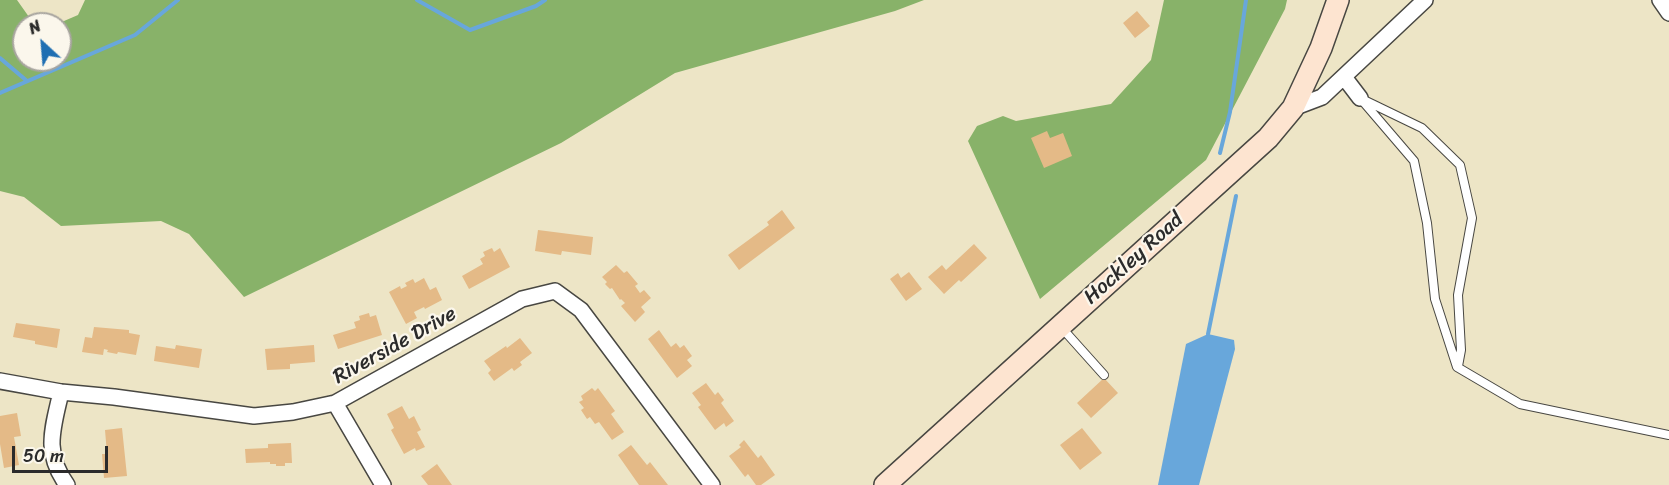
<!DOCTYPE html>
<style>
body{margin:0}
#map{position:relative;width:1669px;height:485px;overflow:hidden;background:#ede5c6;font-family:Sriracha,sans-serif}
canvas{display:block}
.north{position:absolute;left:12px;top:12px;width:60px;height:60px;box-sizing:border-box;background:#fbf7ec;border:2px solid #a8a59f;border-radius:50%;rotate:334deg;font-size:16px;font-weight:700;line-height:24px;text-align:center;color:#2b2b2b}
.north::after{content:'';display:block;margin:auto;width:21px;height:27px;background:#1f6fb2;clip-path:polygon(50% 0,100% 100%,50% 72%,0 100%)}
.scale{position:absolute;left:12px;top:446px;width:96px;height:27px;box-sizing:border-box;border:3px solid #2b2b2b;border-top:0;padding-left:8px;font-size:18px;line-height:21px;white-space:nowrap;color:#2b2b2b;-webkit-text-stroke:4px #fbf7ec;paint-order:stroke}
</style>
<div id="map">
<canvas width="1669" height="485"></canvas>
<div class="north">N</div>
<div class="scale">50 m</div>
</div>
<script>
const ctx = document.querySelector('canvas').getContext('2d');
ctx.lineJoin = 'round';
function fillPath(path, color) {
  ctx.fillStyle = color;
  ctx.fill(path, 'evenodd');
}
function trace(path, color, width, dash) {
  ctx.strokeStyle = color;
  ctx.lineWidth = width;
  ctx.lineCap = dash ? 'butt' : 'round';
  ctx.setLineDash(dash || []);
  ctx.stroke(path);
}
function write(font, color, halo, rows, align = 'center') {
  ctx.font = font + ' Sriracha,sans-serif';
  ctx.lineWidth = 4.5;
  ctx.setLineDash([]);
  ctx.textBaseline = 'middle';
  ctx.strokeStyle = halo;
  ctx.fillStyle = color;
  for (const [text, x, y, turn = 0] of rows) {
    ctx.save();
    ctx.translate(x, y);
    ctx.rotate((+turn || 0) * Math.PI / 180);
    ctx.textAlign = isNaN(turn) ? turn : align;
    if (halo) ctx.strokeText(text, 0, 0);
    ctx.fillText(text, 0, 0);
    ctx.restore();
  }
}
fillPath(new Path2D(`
 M0,0H17L34,24H24V60H60V24H57L78,15L85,0H924L895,11L675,73L561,143L244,297L189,234L161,221L61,226L24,197L0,191Z
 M1164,0H1287L1285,9L1206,160L1040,299L968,141L977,126L1003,116L1016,121L1111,104L1151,60Z`), '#88b269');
fillPath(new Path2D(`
 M1208,334L1234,340L1235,349L1199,485H1158L1186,344Z`), '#68a7db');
trace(new Path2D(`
 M417,0L470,30L536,6L545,0
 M0,58L27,81
 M0,93L135,35L178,0
 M1220,153L1230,112L1246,0
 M1208,334L1236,196`), '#68a7db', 4);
fillPath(new Path2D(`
 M1137,11L1150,26L1135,38L1123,23Z
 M1047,131L1050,138L1063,133L1072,156L1044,168L1031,138Z
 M782,210L795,228L739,270L728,255L769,225L767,222Z
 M538,230L593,237L591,255L562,251L561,255L535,251Z
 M974,244L987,258L961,282L959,280L944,294L928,277L942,265L946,270Z
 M492,248L494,252L500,248L510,267L469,289L462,276L483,264L480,259L485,256L483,252Z
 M616,265L624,273L627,271L638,284L635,286L640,293L644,290L651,298L641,307L645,312L635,322L621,306L625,303L621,299L620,300L612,288L610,289L605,284L607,282L602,277Z
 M909,272L922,289L906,301L890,279L898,273L901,278Z
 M424,278L430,290L436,287L442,300L425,309L424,307L414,312L417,318L406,324L389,292L400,286L401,289L407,286L405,283L413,279L415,283Z
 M369,313L370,317L376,315L382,335L338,349L333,335L356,328L354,322L360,320L359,316Z
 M16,323L60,329L57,348L35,344V341L13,337Z
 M94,327L129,330V333L140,335L136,355L118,352L117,354L107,352L108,350L104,349L103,355L82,352L85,337L92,338Z
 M659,330L671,347L676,343L680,348L684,345L692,356L687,360L692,366L677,378L648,339Z
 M520,338L532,353L520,362L522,365L514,371L512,368L494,381L488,373L491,370L484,361L506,346L507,348Z
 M176,345L202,349L199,368L154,361L156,346L175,349Z
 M314,345L315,362L290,364V369L267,370L265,349Z
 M1104,378L1118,393L1091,418L1077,403Z
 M706,383L715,395L718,392L724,400L721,403L734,421L726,427L724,423L715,430L698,407L701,405L692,393Z
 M592,388L595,391L598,388L615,411L611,414L624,432L612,440L599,422L595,424L590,417L587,419L581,410L584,408L579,402L583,400L581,396Z
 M402,406L409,419L414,416L421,430L417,432L425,447L416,451L415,448L404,454L391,430L394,428L387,414Z
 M17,413L21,436L14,437L19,465L4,468L0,444V416Z
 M122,428L127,476L104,478L102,454H107L105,430Z
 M1082,428L1102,453L1080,470L1060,445Z
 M744,440L758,458L761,455L775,475L761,485H756L748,474L745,477L729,456L741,447L739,445Z
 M291,443L292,463H285V466H276V464H270V462L246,463L245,449L268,448V444Z
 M631,445L647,465L650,462L668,485H639L618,455Z
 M437,464L452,485H428L421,476Z`), '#e4ba87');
const service = new Path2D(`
 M1360,98L1414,161L1427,223L1435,299L1457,367L1520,404L1669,435
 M1364,100L1422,128L1460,165L1472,218L1458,295L1461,350L1458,366
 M1061,327L1104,375`);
const minor = new Path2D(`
 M1660,0L1669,13
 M1344,77L1360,98
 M1293,108L1322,97L1425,0
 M0,381L61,392L114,397L254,416L293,412L335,403L522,299L555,291L581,310L712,485
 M61,392C53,428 43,452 67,485
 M335,403L383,485`);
const secondary = new Path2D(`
 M885,485L1268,138L1293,108L1321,48L1338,0`);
trace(service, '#484742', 10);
trace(minor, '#484742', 18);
trace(secondary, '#484742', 24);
trace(service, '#fff', 8);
trace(minor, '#fff', 15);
trace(secondary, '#fde4d0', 21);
write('21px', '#2b2b2b', '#fbf7ec', [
 ["Hockley Road",1134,259,-42],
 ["Riverside Drive",395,346,-29]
]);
</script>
